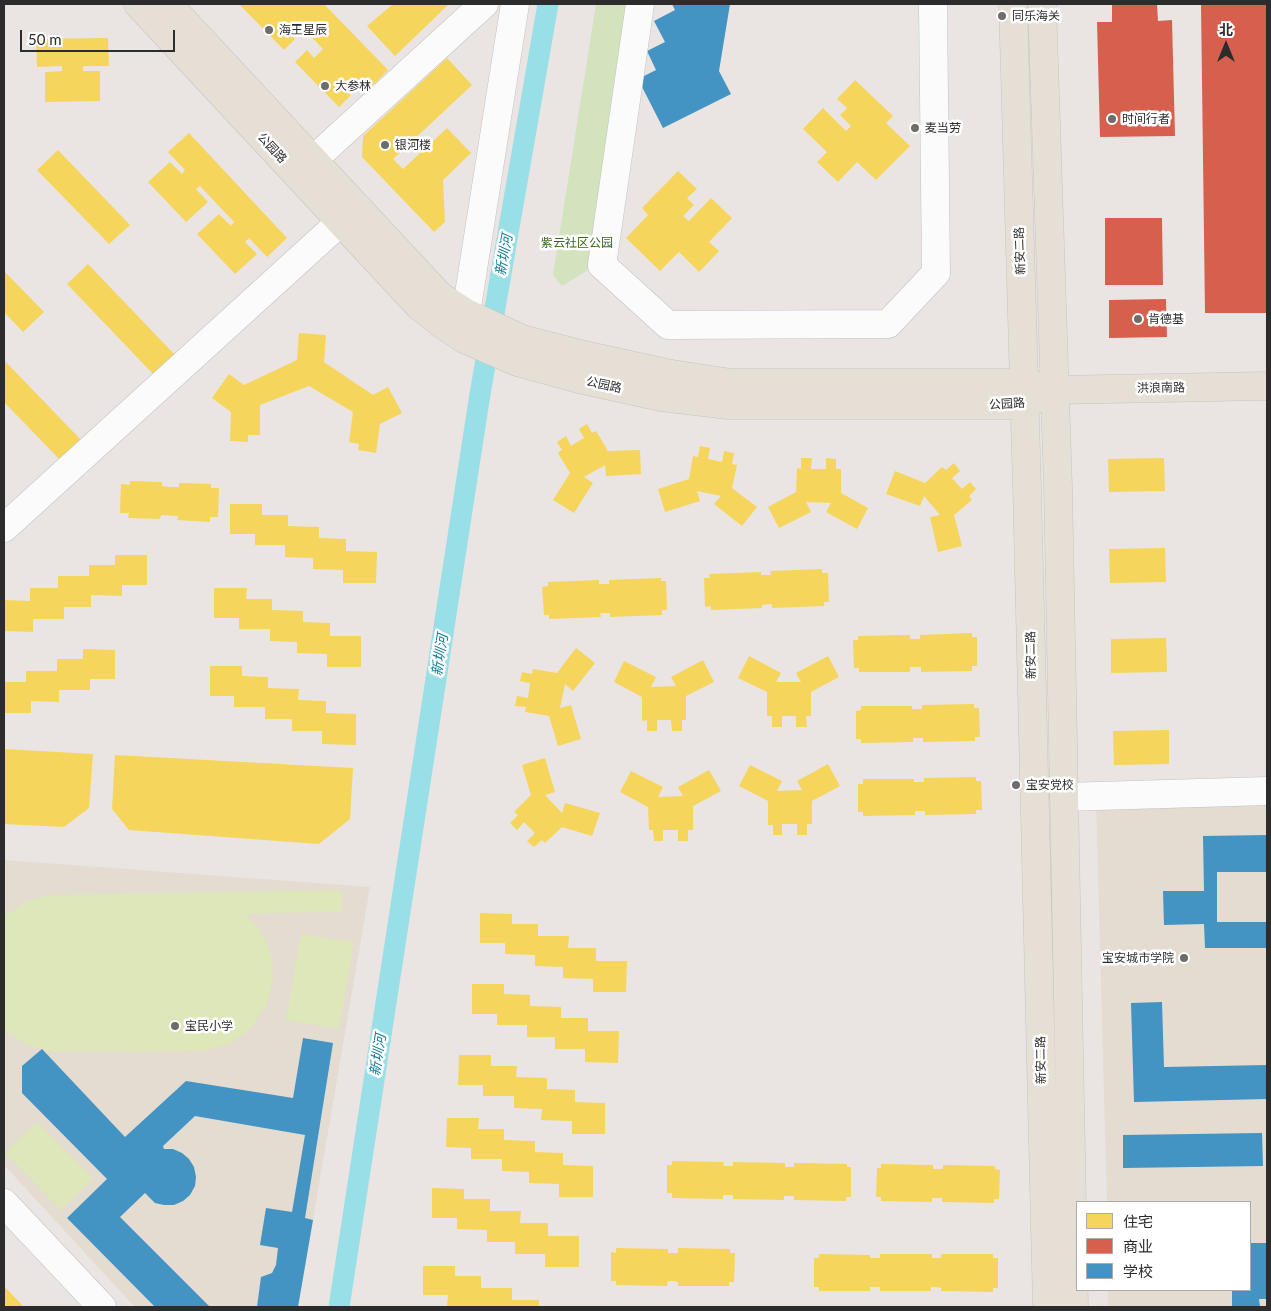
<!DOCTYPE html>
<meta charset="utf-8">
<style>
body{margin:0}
#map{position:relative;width:1271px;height:1311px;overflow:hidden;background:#eae5e2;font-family:Lato,"Noto Sans SC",sans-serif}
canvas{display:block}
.frame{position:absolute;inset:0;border:5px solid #2c2c2c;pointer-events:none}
.legend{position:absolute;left:1076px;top:1201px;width:175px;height:90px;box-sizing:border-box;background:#fff;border:1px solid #ababab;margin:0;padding:6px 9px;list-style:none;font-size:15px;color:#2c2c2c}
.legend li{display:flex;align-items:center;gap:10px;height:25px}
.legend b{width:25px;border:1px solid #ababab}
.north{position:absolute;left:1201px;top:20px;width:50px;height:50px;-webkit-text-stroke:4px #fff;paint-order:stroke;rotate:0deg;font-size:14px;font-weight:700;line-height:20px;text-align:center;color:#2c2c2c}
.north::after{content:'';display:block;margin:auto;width:18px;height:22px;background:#2c2c2c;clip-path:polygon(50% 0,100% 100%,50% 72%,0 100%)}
.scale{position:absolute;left:20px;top:30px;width:155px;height:22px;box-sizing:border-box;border:2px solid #2c2c2c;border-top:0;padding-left:6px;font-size:15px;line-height:18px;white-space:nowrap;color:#2c2c2c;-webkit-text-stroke:4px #fff;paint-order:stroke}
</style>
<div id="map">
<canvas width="1271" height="1311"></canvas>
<div class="frame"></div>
<ul class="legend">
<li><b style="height:14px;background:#f6d55c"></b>住宅</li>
<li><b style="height:14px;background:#d6604d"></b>商业</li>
<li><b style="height:14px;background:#4393c3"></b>学校</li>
</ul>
<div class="north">北</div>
<div class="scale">50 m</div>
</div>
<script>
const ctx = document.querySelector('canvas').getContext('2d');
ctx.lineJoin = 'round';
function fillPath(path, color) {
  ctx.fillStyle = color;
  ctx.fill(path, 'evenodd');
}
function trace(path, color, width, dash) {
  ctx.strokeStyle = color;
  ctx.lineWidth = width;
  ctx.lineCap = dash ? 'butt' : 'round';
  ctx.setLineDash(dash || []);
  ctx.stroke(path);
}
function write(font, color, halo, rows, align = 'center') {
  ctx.font = font + ' Lato,"Noto Sans SC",sans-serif';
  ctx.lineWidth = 5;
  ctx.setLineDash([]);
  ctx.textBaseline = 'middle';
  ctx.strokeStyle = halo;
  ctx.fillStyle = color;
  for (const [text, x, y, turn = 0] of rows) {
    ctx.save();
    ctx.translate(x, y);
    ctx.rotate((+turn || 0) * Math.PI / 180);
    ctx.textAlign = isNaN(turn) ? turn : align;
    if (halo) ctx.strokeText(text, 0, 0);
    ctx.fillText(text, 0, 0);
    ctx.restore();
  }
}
fillPath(new Path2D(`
 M1267,796V1307H1108V1290H1250V1202H1107L1096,800Z
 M4,860L370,887L298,1307H135L4,1165Z`), '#e4dbd1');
fillPath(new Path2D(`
 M596,4H629L593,267L562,286L553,275Z`), '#d2e3bd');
fillPath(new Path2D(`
 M341,890L342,911L246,914L261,931L272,955L273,981L266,1007L251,1028L230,1044L204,1051L55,1052L30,1046L8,1033L4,1029V917L23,903L48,895Z
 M301,934L354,942L339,1029L286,1020Z
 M37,1122L93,1178L61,1210L5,1153Z`), '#dde7ba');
fillPath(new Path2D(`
 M241,4H324L388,70L366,92L352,78L343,87L351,95L339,107L295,62L307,50L314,58L323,49L296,21L287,30L295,39L284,50L240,5Z
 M393,4H449L395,56L367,26Z
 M108,38L109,66H83V71H100V101L45,102V72L62,71V66L37,67L36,39Z
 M447,58L472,85L393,159L403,169L447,128L471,153L443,180L445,222L434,232L362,157L363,136Z
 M855,80L893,116L886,123L910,146L876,180L857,162L838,182L817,162L827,152L803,129L823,108L846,131L851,126L840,115L847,108L837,99Z
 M189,133L287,238L267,257L249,238L245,242L257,254L235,274L197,234L219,214L231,226L234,222L200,186L196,189L208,202L186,222L148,182L170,162L182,174L185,170L168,152Z
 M58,150L130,225L109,244L37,170Z
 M678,171L697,189L687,198L694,205L683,216L689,221L711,198L732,218L709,242L719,251L699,272L679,252L660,271L626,238L648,215L642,208Z
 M88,264L175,355L154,375L67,284Z
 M4,271L44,312L23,332L4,312Z
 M299,333L326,335L324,362L373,395L388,387L402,413L380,424L376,453L358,450L359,444L349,442L353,412L309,386L260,405V435H248V442L230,441L231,412L212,398L229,374L244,385L297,360Z
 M4,360L82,441L61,461L4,402Z
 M587,424L592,433L596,431L608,451L640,450L641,474L606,476L605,465L584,477L593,483L574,513L553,500L570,473L558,453L562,450L557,442L566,436L571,446L584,438L579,429Z
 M700,446L710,448L708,459L722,462L724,451L734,453L732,464L737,465L732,488L757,507L742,526L714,504L721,496L697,491L700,501L665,512L658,489L689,479L693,456L698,457Z
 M801,458H812L811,469H826V458L836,459V469H841V493L868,508L857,529L826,512L831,503L806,502L811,512L779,528L768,507L796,492L797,468L801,469Z
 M1164,458L1165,491L1109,492L1108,459Z
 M954,463L960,471L952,478L962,489L970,482L976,489L969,496L972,500L954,515L962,546L938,552L930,517L940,515L924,496L920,506L886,494L895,471L925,483L942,467L946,470Z
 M130,481L162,482V486L170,487H179V483L211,484V488H219L218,517H210V522L177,520L178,516L161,515L160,519L128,518L129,513H120L121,484L130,485Z
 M230,504H262V515H288V526L319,527V538L346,539V551L377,552L376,583H343V570L313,569V558L285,557V545H255V534H230Z
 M1165,548L1166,582L1110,583L1109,549Z
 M115,555H147V585H122V596L91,595V607H64V619H33V632L4,631V600L30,601V588H58V576H89V565H115Z
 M822,569V573H828L829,602H824V606L772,608V604L762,605V608L711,610V606L705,607L704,578H710L709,574L761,572V575H771L770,571Z
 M661,578V581H666L667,610H662V615L610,617V613H600L601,617L549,619V615H544L542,587L548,586V582L599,580V584H609V580Z
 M214,588H247L246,599H272V610L303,611V622L330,623V636H361V667H327V654L297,653V642L270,641V629H239V618H214Z
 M972,633V637H977V666H972V671L921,672V667H910V672H859V668H854L853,640H858V636L910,635V639H920V635Z
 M1166,638L1167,672L1111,673V639Z
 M576,648L595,663L573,691L565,684L560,708L571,705L581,739L558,746L549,716L525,712L526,707L515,706L517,696L528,698L530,683L520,681L522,672L532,674L533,669L557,673Z
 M83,649L115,650V679H90V690H59V702L31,701V713H4V682H26V671H57V659H83Z
 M749,656L781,673L776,682H801L796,673L828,656L839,677L811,692V716H806L807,727H796V716H782V727H772V716H767V692L738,678Z
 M703,660L714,682L686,696V720H682V731H672L671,720H657V731H647V720L642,721V697L614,682L624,661L656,677L651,687L676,686L671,677Z
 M210,666H242V676L268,677V688L299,689L298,700L326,701V713L356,714V745L322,744V731H292V719H265V707H234V696H210Z
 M974,704V708H979L980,737H975V741L923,742V738H913V742L861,743V739H856V711L861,710V706H912V709H922V705Z
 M1169,730V764L1114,765L1113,731Z
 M4,749L93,754L89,808L64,827L4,824Z
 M115,755L353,768L350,819L319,844L129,830L112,809Z
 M545,758L555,792L545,795L562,813L565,803L600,813L592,836L562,827L545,843L542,840L534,847L527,841L535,833L524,822L517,830L510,823L518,815L514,812L531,795L522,765Z
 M828,764L840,786L812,801V824H807V835H797V824H782V835H773V825H768V801L739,786L750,765L782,781L777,791L802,790L797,781Z
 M709,770L721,791L693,806V830H688V841H678V830H663V841H654L653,830H649L648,807L620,792L631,771L663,787L658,797L683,796L678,787Z
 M976,777V781H981L982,810H976V814L925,815V811H915V815L863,816V812H858V784H863V779H914V782H924V778Z
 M480,913L512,914V924H538V936H569L568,948H596V961H627L626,992H593V979L563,978V967L535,966V955L505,954V943H480Z
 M472,984H504V994L530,995V1006L561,1007V1018H588V1031H619L618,1063L585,1062V1049H555V1037H527V1025H497V1014H472Z
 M459,1055H491V1066H517L516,1077L547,1078V1089L575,1090V1102L605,1103V1134H572V1121L541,1120L542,1109L514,1108V1096H483V1085H458Z
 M447,1118H479L478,1129H504V1140L535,1141V1152L563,1153V1165L593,1166V1197H559V1184L529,1183V1172L502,1171V1159H471V1148L446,1147Z
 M672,1161L724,1162L723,1166H733V1162L785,1163V1167H794V1163L847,1164V1167H851V1197H846V1201L794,1200V1196H784V1200L733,1199V1195H723V1199L672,1198V1193H667V1165H672Z
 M881,1164L933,1165V1169H943V1165L995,1166V1169L1000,1170L999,1199H994V1203L942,1202V1198H932V1202L881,1201V1197H876L877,1168H881Z
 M432,1188L464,1189V1199H490V1211H521L520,1223H548V1236H579V1267H545V1254H515V1242H487V1230L457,1229V1218H432Z
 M616,1248L668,1249V1253H678V1248L730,1249V1253H735L734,1282H729V1286H678V1282L673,1281H668L667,1286L616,1285V1281H611V1252L616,1253Z
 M819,1254L870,1255V1258H880V1254H932V1258H941V1254H993V1258H998V1288H993V1292L941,1291V1288L936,1287H931V1291H880V1287H870V1291H819V1287H814V1258H819Z
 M423,1266H455V1276H481V1288H512V1300H539V1307L447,1306L448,1295H423Z
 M4,1286L24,1307H4Z`), '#f6d55c');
fillPath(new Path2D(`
 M1112,4H1157L1158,21L1172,20L1175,136L1100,137L1097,22H1112Z
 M1201,4H1267V313H1205Z
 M1105,218H1162L1163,285H1105Z
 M1166,299L1167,337L1109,338V300Z`), '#d6604d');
fillPath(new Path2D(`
 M672,4H730L719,71L731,94L663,128L638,79L656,70L647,51L665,42L654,21L675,10Z
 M1267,835V872H1217V922H1267V948H1205L1204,924L1164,925L1163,891H1204L1203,836Z
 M1162,1002L1164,1067L1267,1065V1099L1134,1102L1131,1003Z
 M303,1038L333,1043L305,1218L313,1220L298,1307H257L261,1277L272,1273L276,1265L278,1248L260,1245L266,1208L292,1212L305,1135L195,1116L163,1146L164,1149H173L182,1153L189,1159L194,1167L196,1177L195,1186L190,1195L183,1201L174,1205H164L155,1203L145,1193L120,1217L210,1307H155L67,1218L107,1179L22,1093V1066L42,1049L125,1137L186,1081L293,1098Z
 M1262,1133L1263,1166L1123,1168V1135Z
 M1250,1243H1267V1299H1259L1260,1307H1232V1290H1250Z`), '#4393c3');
trace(new Path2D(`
 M339,1307L480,394L548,4`), '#99dfe8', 21);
const minor = new Path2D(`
 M640,4L602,265L668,325L888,324L936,273L933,4
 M313,160L484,4
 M466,313L515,4
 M4,528L357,207
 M1064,797L1267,791
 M4,1203L102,1307`);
const major = new Path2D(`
 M138,4L419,306L443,325L464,339L517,362L579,379L661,397L728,405H1025L1040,397
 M168,4L440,296L466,313L522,339L584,355L666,373L731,383H1024L1055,390L1267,386
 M1013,4L1027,488L1047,1307
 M1042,4L1058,487L1074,1307`);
trace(minor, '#c2c1c1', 29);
trace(major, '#c6c3c2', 29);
trace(minor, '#fcfbfb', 28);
trace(major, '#e6dfd5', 28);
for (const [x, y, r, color] of [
 [1002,16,5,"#6e6d6c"],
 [269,30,5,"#6e6d6c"],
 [325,86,5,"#6e6d6c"],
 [1112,119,5,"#6e6d6c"],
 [915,128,5,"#6e6d6c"],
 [385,145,5,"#6e6d6c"],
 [1138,319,5,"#6e6d6c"],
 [1016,785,5,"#6e6d6c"],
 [1184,958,5,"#6e6d6c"],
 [175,1026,5,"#6e6d6c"]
]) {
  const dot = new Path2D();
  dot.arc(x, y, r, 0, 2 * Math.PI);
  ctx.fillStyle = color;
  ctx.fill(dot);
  trace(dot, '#fff', 2);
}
write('12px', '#2c2c2c', '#fff', [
 ["同乐海关",1012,16],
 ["海王星辰",279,30],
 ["大参林",335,86],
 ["时间行者",1122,119],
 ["麦当劳",925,128],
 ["银河楼",395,145],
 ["肯德基",1148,319],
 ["宝安党校",1026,785],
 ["宝安城市学院",1174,958,"right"],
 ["宝民小学",185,1026]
], 'left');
write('12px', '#2c2c2c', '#fff', [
 ["公园路",272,148,47],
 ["新安二路",1020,251,-92],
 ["公园路",604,385,12],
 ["洪浪南路",1161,388,-1],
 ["公园路",1007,404,-4],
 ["新安二路",1031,655,-91],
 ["新安二路",1041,1060,-91]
]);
write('12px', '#38671e', '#fff', [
 ["紫云社区公园",577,243]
]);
write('italic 14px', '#137f98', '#fff', [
 ["新圳河",504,255,-80],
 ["新圳河",440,655,-81],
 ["新圳河",378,1055,-81]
]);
</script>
